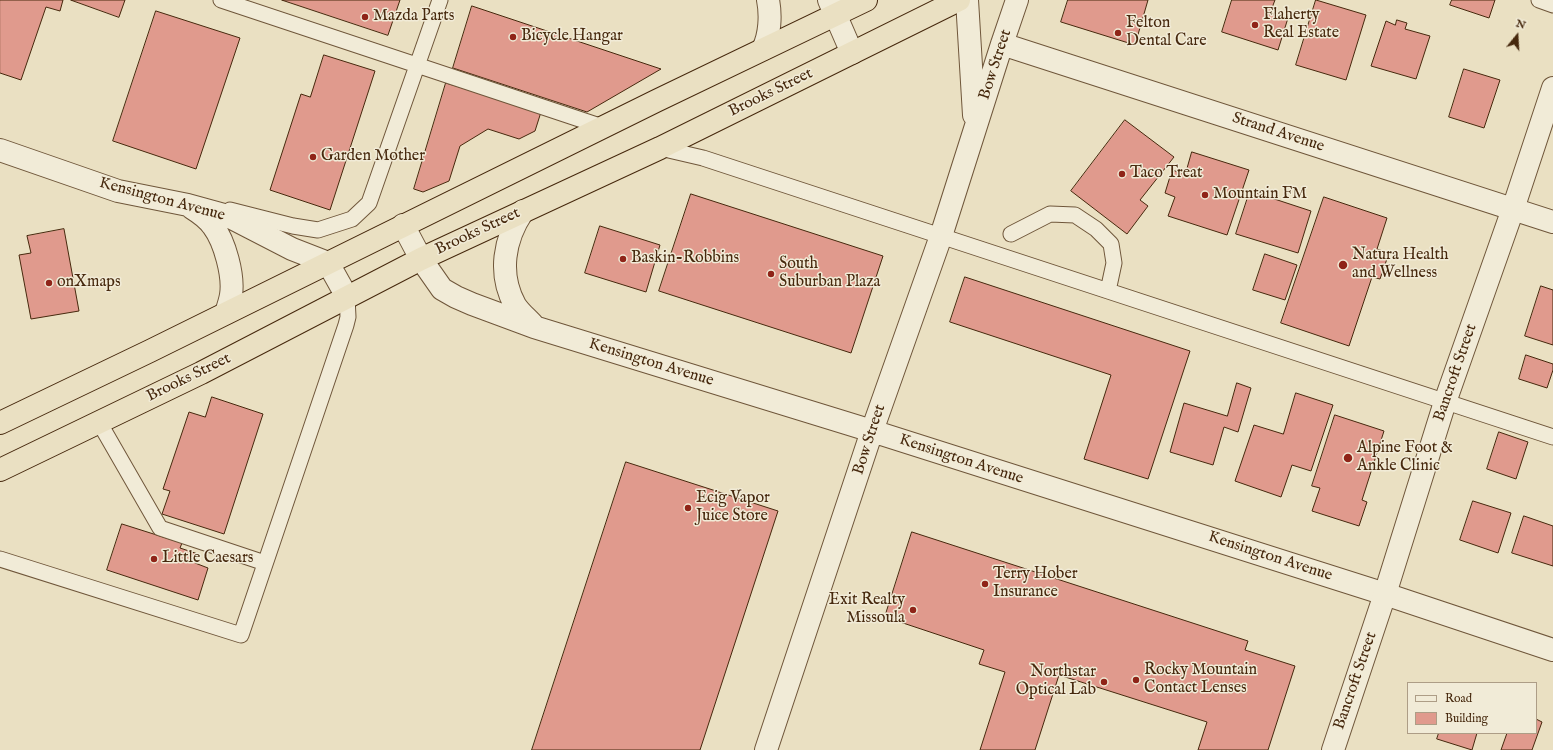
<!DOCTYPE html>
<style>
body{margin:0}
#map{position:relative;width:1553px;height:750px;overflow:hidden;background:#eae0c2;font-family:"IM FELL English",serif}
canvas{display:block}
.legend{position:absolute;left:1407px;top:682px;width:130px;height:52px;box-sizing:border-box;background:#f1ebd7;border:1px solid #ad9d86;margin:0;padding:5px 7px;list-style:none;font-size:12px;color:#46280d}
.legend li{display:flex;align-items:center;gap:8px;height:20px}
.legend b{width:20px;border:1px solid #ad9d86}
.north{position:absolute;left:1497px;top:16px;width:40px;height:40px;-webkit-text-stroke:3px #f1ebd7;paint-order:stroke;rotate:18deg;font-size:11px;font-weight:700;line-height:16px;text-align:center;color:#46280d}
.north::after{content:'';display:block;margin:auto;width:14px;height:18px;background:#46280d;clip-path:polygon(50% 0,100% 100%,50% 72%,0 100%)}
</style>
<div id="map">
<canvas width="1553" height="750"></canvas>
<ul class="legend">
<li><b style="height:5px;background:#f1ebd7"></b>Road</li>
<li><b style="height:11px;background:#e09a8d"></b>Building</li>
</ul>
<div class="north">N</div>
</div>
<script>
const ctx = document.querySelector('canvas').getContext('2d');
ctx.lineJoin = 'round';
function fillPath(path, color) {
  ctx.fillStyle = color;
  ctx.fill(path, 'evenodd');
}
function trace(path, color, width, dash) {
  ctx.strokeStyle = color;
  ctx.lineWidth = width;
  ctx.lineCap = dash ? 'butt' : 'round';
  ctx.setLineDash(dash || []);
  ctx.stroke(path);
}
function write(font, color, halo, rows, align = 'center') {
  ctx.font = font + ' "IM FELL English",serif';
  ctx.lineWidth = 3;
  ctx.setLineDash([]);
  ctx.textBaseline = 'middle';
  ctx.strokeStyle = halo;
  ctx.fillStyle = color;
  for (const [text, x, y, turn = 0] of rows) {
    ctx.save();
    ctx.translate(x, y);
    ctx.rotate((+turn || 0) * Math.PI / 180);
    ctx.textAlign = isNaN(turn) ? turn : align;
    if (halo) ctx.strokeText(text, 0, 0);
    ctx.fillText(text, 0, 0);
    ctx.restore();
  }
}
const building = new Path2D(`
 M0,0H63L60,11L46,7L21,80L0,73Z
 M71,0H125L119,17Z
 M282,0H400L388,35Z
 M1068,0H1148L1135,45L1061,22Z
 M1232,0H1275L1270,13L1288,18L1278,50L1222,32Z
 M1316,0L1366,15L1346,80L1296,65Z
 M1452,0H1495L1489,18L1450,5Z
 M472,6L661,69L587,112L453,68Z
 M156,11L240,38L196,169L113,141Z
 M1397,20L1407,23L1405,29L1430,36L1416,79L1371,66L1386,21L1395,25Z
 M324,55L375,71L330,210L270,190L301,94L310,97Z
 M1464,69L1500,80L1484,128L1449,117Z
 M446,83L541,112L535,131L519,139L488,129L460,146L449,181L423,192L414,189Z
 M1125,120L1174,157L1140,200L1148,206L1127,234L1071,191Z
 M1192,152L1249,170L1227,235L1168,216L1175,197L1165,193L1172,170L1185,174Z
 M1250,191L1311,211L1298,253L1236,234Z
 M691,194L883,256L851,353L659,291Z
 M1324,197L1387,218L1377,249L1389,253L1380,279L1372,277L1349,346L1281,323Z
 M600,226L660,245L646,292L585,273Z
 M64,229L79,311L31,319L19,255L31,253L27,236Z
 M1265,254L1297,265L1285,300L1253,290Z
 M965,277L1190,351L1148,479L1084,459L1111,375L950,322Z
 M1541,286L1553,290V345L1525,336Z
 M1526,355L1553,364V370L1547,388L1519,379Z
 M1237,383L1251,388L1238,432L1224,427L1213,465L1170,452L1184,403L1227,416Z
 M1296,393L1333,405L1311,471L1292,465L1281,497L1235,481L1254,425L1283,434Z
 M212,397L263,414L224,534L162,514L170,491L163,489L189,412L205,417Z
 M1335,415L1384,431L1362,500L1367,502L1359,526L1312,511L1320,488L1312,486Z
 M1499,432L1528,442L1516,479L1487,469Z
 M626,462L778,511L700,750H532Z
 M1473,501L1511,513L1498,553L1460,540Z
 M1524,516L1553,526V566L1512,553Z
 M122,524L182,543L180,548L198,554L195,563L208,568L198,600L107,570Z
 M912,532L1248,641L1245,650L1295,666L1268,750H1198L1207,722L1059,675L1035,750H980L1005,672L979,664L984,650L885,617Z
 M1536,719L1542,722L1532,750H1501L1507,733H1536Z
 M1439,733H1477L1472,750L1437,739Z`);
fillPath(building, '#e09a8d');
trace(building, '#46280d', 1);
const service = new Path2D(`
 M221,0L603,127
 M1539,0L1553,5
 M660,148L703,158L1553,437
 M230,210L293,226L318,230L352,219L369,203L440,0
 M1011,234L1050,214L1075,215L1096,229L1111,244L1114,263L1108,291
 M99,422L160,528L265,563
 M0,559L241,635L346,325L348,317L347,297`);
const minor = new Path2D(`
 M829,0L852,53
 M967,0L974,115
 M1002,44L1553,222
 M763,49C770,35 771,15 768,0
 M0,150L118,191L188,205L228,216L292,249L328,263L347,297
 M192,208C200,213 208,219 213,226C225,242 234,276 231,295C230,301 228,307 226,313
 M523,211C504,239 498,274 515,305C520,313 528,319 534,326
 M403,225L421,259L442,289L456,297L472,304L534,327L872,431L1385,594L1553,650
 M766,750L872,431L941,236L1002,44L1017,0`);
const tertiary = new Path2D(`
 M1333,750L1385,594L1445,402L1513,209L1553,88`);
const trunk = new Path2D(`
 M0,423L150,351L656,101L866,0
 M0,470L201,373L421,259L660,148L959,0`);
trace(service, '#6f563a', 17);
trace(minor, '#6f563a', 24);
trace(tertiary, '#6f563a', 24);
trace(trunk, '#46280d', 24);
trace(service, '#f1ebd7', 15);
trace(minor, '#f1ebd7', 22);
trace(tertiary, '#f1ebd7', 22);
trace(trunk, '#eae0c2', 22);
for (const [x, y, r, color] of [
 [365,17,4,"#8f2418"],
 [1255,25,4,"#8f2418"],
 [1118,33,4,"#8f2418"],
 [513,37,4,"#8f2418"],
 [313,157,4,"#8f2418"],
 [1122,174,4,"#8f2418"],
 [1205,195,4,"#8f2418"],
 [623,259,4,"#8f2418"],
 [1343,265,5,"#8f2418"],
 [771,274,4,"#8f2418"],
 [49,283,4,"#8f2418"],
 [1348,458,5,"#8f2418"],
 [688,508,4,"#8f2418"],
 [154,559,4,"#8f2418"],
 [985,584,4,"#8f2418"],
 [913,610,4,"#8f2418"],
 [1136,680,4,"#8f2418"],
 [1104,682,4,"#8f2418"]
]) {
  const dot = new Path2D();
  dot.arc(x, y, r, 0, 2 * Math.PI);
  ctx.fillStyle = color;
  ctx.fill(dot);
  trace(dot, '#f1ebd7', 1.5);
}
write('16px', '#46280d', '#f1ebd7', [
 ["Flaherty",1263,16],
 ["Real Estate",1263,34],
 ["Mazda Parts",373,17],
 ["Felton",1126,24],
 ["Dental Care",1126,42],
 ["Bicycle Hangar",521,37],
 ["Garden Mother",321,157],
 ["Taco Treat",1130,174],
 ["Mountain FM",1213,195],
 ["Natura Health",1352,256],
 ["and Wellness",1352,274],
 ["Baskin-Robbins",631,259],
 ["South",779,265],
 ["Suburban Plaza",779,283],
 ["onXmaps",57,283],
 ["Alpine Foot &",1357,449],
 ["Ankle Clinic",1357,467],
 ["Ecig Vapor",696,499],
 ["Juice Store",696,517],
 ["Little Caesars",162,559],
 ["Terry Hober",993,575],
 ["Insurance",993,593],
 ["Exit Realty",905,601,"right"],
 ["Missoula",905,619,"right"],
 ["Rocky Mountain",1144,671],
 ["Contact Lenses",1144,689],
 ["Northstar",1096,673,"right"],
 ["Optical Lab",1096,691,"right"]
], 'left');
write('16px', '#46280d', '#f1ebd7', [
 ["Bow Street",996,65,-72],
 ["Brooks Street",771,93,-26],
 ["Strand Avenue",1278,133,18],
 ["Kensington Avenue",162,200,15],
 ["Brooks Street",478,232,-25],
 ["Kensington Avenue",651,363,17],
 ["Bancroft Street",1456,373,-71],
 ["Brooks Street",189,378,-26],
 ["Bow Street",870,440,-72],
 ["Kensington Avenue",961,460,18],
 ["Kensington Avenue",1270,557,18],
 ["Bancroft Street",1356,681,-71]
]);
</script>
